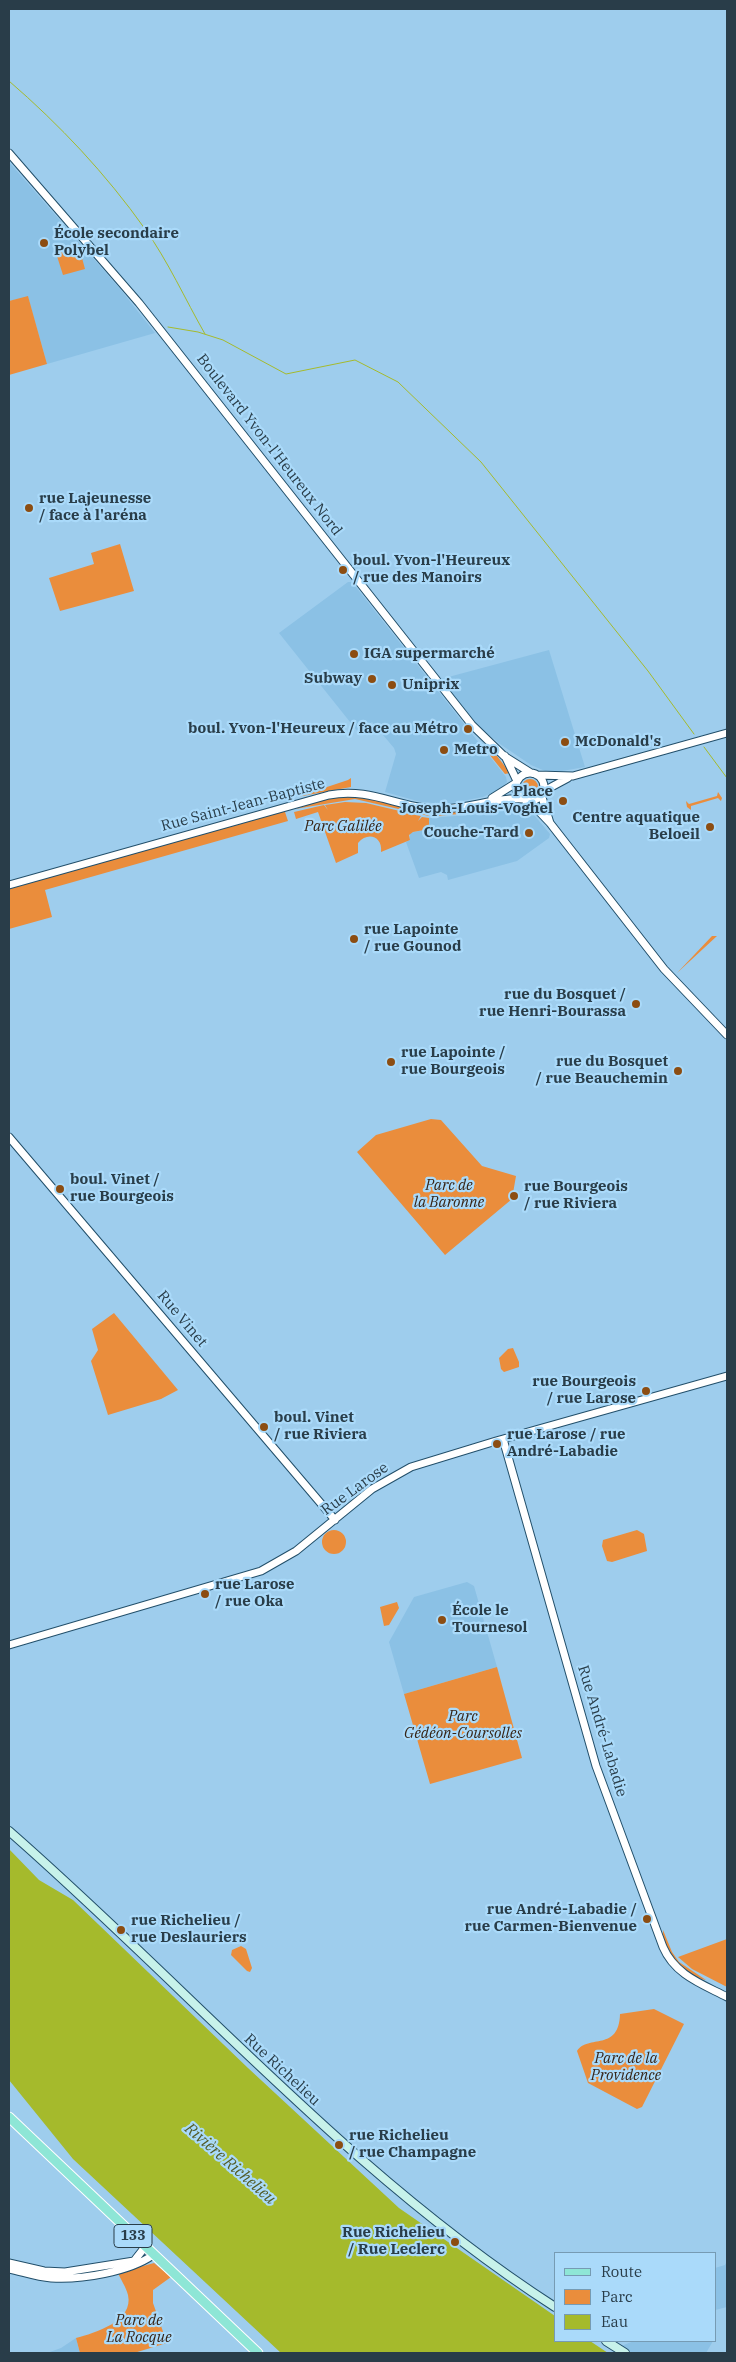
<!DOCTYPE html>
<meta charset="utf-8">
<style>
body{margin:0}
#map{position:relative;width:736px;height:2362px;overflow:hidden;background:#9ecded;font-family:"IBM Plex Serif",serif}
canvas{display:block}
.frame{position:absolute;inset:0;border:10px solid #293d49;pointer-events:none}
.legend{position:absolute;left:554px;top:2252px;width:162px;height:90px;box-sizing:border-box;background:#aadafa;border:1px solid #769bb3;margin:0;padding:6px 9px;list-style:none;font-size:15px;color:#293d49}
.legend li{display:flex;align-items:center;gap:10px;height:25px}
.legend b{width:25px;border:1px solid #769bb3}
</style>
<div id="map">
<canvas width="736" height="2362"></canvas>
<div class="frame"></div>
<ul class="legend">
<li><b style="height:6px;background:#8ee6d6"></b>Route</li>
<li><b style="height:14px;background:#ea8d3c"></b>Parc</li>
<li><b style="height:14px;background:#a5ba2c"></b>Eau</li>
</ul>
</div>
<script>
const ctx = document.querySelector('canvas').getContext('2d');
ctx.lineJoin = 'round';
function fillPath(path, color) {
  ctx.fillStyle = color;
  ctx.fill(path, 'evenodd');
}
function trace(path, color, width, dash) {
  ctx.strokeStyle = color;
  ctx.lineWidth = width;
  ctx.lineCap = dash ? 'butt' : 'round';
  ctx.setLineDash(dash || []);
  ctx.stroke(path);
}
function write(font, color, halo, rows, align = 'center') {
  ctx.font = font + ' "IBM Plex Serif",serif';
  ctx.lineWidth = 4.5;
  ctx.setLineDash([]);
  ctx.textBaseline = 'middle';
  ctx.strokeStyle = halo;
  ctx.fillStyle = color;
  for (const [text, x, y, turn = 0] of rows) {
    ctx.save();
    ctx.translate(x, y);
    ctx.rotate((+turn || 0) * Math.PI / 180);
    ctx.textAlign = isNaN(turn) ? turn : align;
    if (halo) ctx.strokeText(text, 0, 0);
    ctx.fillText(text, 0, 0);
    ctx.restore();
  }
}
fillPath(new Path2D(`
 M9,162L121,290L155,333L47,364L28,297L9,301Z
 M348,582H352L506,777L507,782L502,788L483,797L446,804L421,802L385,792L396,754L394,748L372,722L358,732L279,633Z
 M549,650L585,767L562,771H545L531,765L500,744L478,726L441,679Z
 M508,803L529,809L550,834L549,838L517,861L448,880L447,875L441,872L419,878L406,842L410,840V833L428,829L429,818L483,814Z
 M467,1582L474,1586L497,1667L404,1694L389,1642L414,1597Z
 M727,2261V2307L715,2310V2268L725,2265Z
 M76,2338L80,2353H47L61,2348Z
 M634,2341H713L706,2353H632L621,2346Z`), '#8bc1e5');
fillPath(new Path2D(`
 M78,243L85,269L63,275L55,250Z
 M28,296L47,364L9,375V301Z
 M120,544L134,591L60,611L49,578L94,564L91,553Z
 M481,744L497,756L510,773L505,774Z
 M351,778V787L297,797L348,780Z
 M522 787a8 8 0 1 1 16 0a8 8 0 1 1-16 0Z
 M718,792L722,798L721,801L718,798L691,806V810L687,807L686,801L689,804L717,796Z
 M359,796L425,811L429,816L355,799L295,809L328,798Z
 M345,802L366,803L421,816L418,821L422,817L429,818V829L413,832L409,835L410,840L381,852C383,837 368,831 358,843V853L336,863L318,812L296,819L294,812L324,805L328,810L325,805Z
 M475,809L482,812L436,816L439,812Z
 M281,811L285,812L288,821L45,890L52,917L9,929V889Z
 M712,936H717L677,973Z
 M431,1119L441,1120L482,1166L516,1176L512,1199L445,1255L357,1152L376,1135Z
 M114,1313L178,1390L161,1399L108,1415L91,1361L98,1350L92,1329Z
 M513,1348L519,1362V1367L504,1372L501,1369L499,1358L508,1349Z
 M322 1542a12 12 0 1 1 24 0a12 12 0 1 1-24 0Z
 M637,1530L644,1534L647,1551L612,1562L607,1561L602,1546L603,1540Z
 M397,1602L399,1608L389,1625L384,1626L380,1607Z
 M497,1667L522,1758L430,1784L404,1694Z
 M663,1930L672,1952L679,1962L706,1980C687,1977 661,1950 663,1930Z
 M727,1939V1987L692,1969L678,1957Z
 M241,1946L246,1949L252,1968L250,1972L247,1971L231,1955L232,1950Z
 M654,2009L684,2024L642,2107L637,2109L588,2083L577,2051C588,2034 619,2052 620,2014Z
 M154,2263L171,2277L153,2290V2303L167,2343L134,2353H80L76,2338C95,2333 134,2321 128,2295C126,2287 121,2280 118,2273Z`), '#ea8d3c');
fillPath(new Path2D(`
 M9,1849L39,1880L73,1900L248,2068L399,2208L555,2316V2341H590L608,2353H281L73,2159L9,2080Z`), '#a5ba2c');
trace(new Path2D(`
 M9,81C60,125 106,174 145,229C168,261 185,299 205,334
 M168,327L198,332L223,340L286,374L355,360L398,382L481,462L648,671L694,734
 M704,747L727,778`), '#a5ba2c', 1);
const tertiary = new Path2D(`
 M9,153L139,303L472,725L504,756L531,773
 M505,756L517,781
 M516 787a14 14 0 1 1 28 0a14 14 0 1 1-28 0Z
 M537,775L573,776L727,733
 M542,792L568,778
 M541,794L550,823
 M492,798L516,783
 M528,800L550,823L664,969L727,1035
 M9,885L329,795C372,787 400,809 439,809C468,809 495,797 523,799
 M9,1137L335,1520
 M503,1439L596,1766L663,1947C675,1975 702,1984 727,1997
 M9,1645L261,1571L296,1551L372,1489L411,1467L496,1441L727,1376
 M9,2263L44,2271L65,2272L134,2261L145,2247
 M9,2269C23,2272 37,2277 51,2278C81,2280 129,2272 153,2255`);
const secondary = new Path2D(`
 M9,1831C191,1990 350,2175 555,2307
 M606,2341L625,2353`);
const primary = new Path2D(`
 M9,2117L258,2353`);
trace(tertiary, '#224f6a', 9);
trace(secondary, '#224f6a', 10);
trace(primary, '#fff', 11);
trace(tertiary, '#fff', 7);
trace(secondary, '#c7f2ea', 8);
trace(primary, '#8ee6d6', 9);
for (const [x, y, r, color] of [
 [44,243,5,"#8c4d12"],
 [29,508,5,"#8c4d12"],
 [343,570,5,"#8c4d12"],
 [354,654,5,"#8c4d12"],
 [372,679,5,"#8c4d12"],
 [392,685,5,"#8c4d12"],
 [468,729,5,"#8c4d12"],
 [565,742,5,"#8c4d12"],
 [444,750,5,"#8c4d12"],
 [563,801,5,"#8c4d12"],
 [710,827,5,"#8c4d12"],
 [529,833,5,"#8c4d12"],
 [354,939,5,"#8c4d12"],
 [636,1004,5,"#8c4d12"],
 [391,1062,5,"#8c4d12"],
 [678,1071,5,"#8c4d12"],
 [60,1189,5,"#8c4d12"],
 [514,1196,5,"#8c4d12"],
 [646,1391,5,"#8c4d12"],
 [264,1427,5,"#8c4d12"],
 [497,1444,5,"#8c4d12"],
 [205,1594,5,"#8c4d12"],
 [442,1620,5,"#8c4d12"],
 [647,1919,5,"#8c4d12"],
 [121,1930,5,"#8c4d12"],
 [339,2145,5,"#8c4d12"],
 [455,2242,5,"#8c4d12"]
]) {
  const dot = new Path2D();
  dot.arc(x, y, r, 0, 2 * Math.PI);
  ctx.fillStyle = color;
  ctx.fill(dot);
  trace(dot, '#aadafa', 2);
}
for (const [x, y, w] of [
 [133,2236,38]
]) {
  const box = new Path2D();
  box.roundRect(x - w / 2, y - 11.5, w, 23, 4);
  ctx.fillStyle = '#aadafa';
  ctx.fill(box);
  trace(box, '#293d49', 1);
}
write('bold 14px', '#293d49', null, [
 ["133",133,2236]
]);
write('bold 15px', '#293d49', '#aadafa', [
 ["École secondaire",54,234],
 ["Polybel",54,251],
 ["rue Lajeunesse",39,499],
 ["/ face à l'aréna",39,516],
 ["boul. Yvon-l'Heureux",353,561],
 ["/ rue des Manoirs",353,578],
 ["IGA supermarché",364,654],
 ["Subway",362,679,"right"],
 ["Uniprix",402,685],
 ["boul. Yvon-l'Heureux / face au Métro",458,729,"right"],
 ["McDonald's",575,742],
 ["Metro",454,750],
 ["Place",553,792,"right"],
 ["Joseph-Louis-Voghel",553,809,"right"],
 ["Centre aquatique",700,818,"right"],
 ["Beloeil",700,835,"right"],
 ["Couche-Tard",519,833,"right"],
 ["rue Lapointe",364,930],
 ["/ rue Gounod",364,947],
 ["rue du Bosquet /",626,995,"right"],
 ["rue Henri-Bourassa",626,1012,"right"],
 ["rue Lapointe /",401,1053],
 ["rue Bourgeois",401,1070],
 ["rue du Bosquet",668,1062,"right"],
 ["/ rue Beauchemin",668,1079,"right"],
 ["boul. Vinet /",70,1180],
 ["rue Bourgeois",70,1197],
 ["rue Bourgeois",524,1187],
 ["/ rue Riviera",524,1204],
 ["rue Bourgeois",636,1382,"right"],
 ["/ rue Larose",636,1399,"right"],
 ["boul. Vinet",274,1418],
 ["/ rue Riviera",274,1435],
 ["rue Larose / rue",507,1435],
 ["André-Labadie",507,1452],
 ["rue Larose",215,1585],
 ["/ rue Oka",215,1602],
 ["École le",452,1611],
 ["Tournesol",452,1628],
 ["rue André-Labadie /",637,1910,"right"],
 ["rue Carmen-Bienvenue",637,1927,"right"],
 ["rue Richelieu /",131,1921],
 ["rue Deslauriers",131,1938],
 ["rue Richelieu",349,2136],
 ["/ rue Champagne",349,2153],
 ["Rue Richelieu",445,2233,"right"],
 ["/ Rue Leclerc",445,2250,"right"]
], 'left');
write('15px', '#293d49', '#aadafa', [
 ["Boulevard Yvon-l'Heureux Nord",269,445,52],
 ["Rue Saint-Jean-Baptiste",243,805,-15],
 ["Rue Vinet",182,1319,50],
 ["Rue Larose",355,1489,-36],
 ["Rue André-Labadie",602,1731,73],
 ["Rue Richelieu",282,2070,43]
]);
write('italic 15px', '#372416', '#aadafa', [
 ["Parc Galilée",343,827],
 ["Parc de",449,1186],
 ["la Baronne",449,1203],
 ["Parc",463,1717],
 ["Gédéon-Coursolles",463,1734],
 ["Parc de la",626,2059],
 ["Providence",626,2076],
 ["Parc de",139,2321],
 ["La Rocque",139,2338]
]);
write('italic 16px', '#535c28', '#aadafa', [
 ["Rivière Richelieu",230,2164,41]
]);
</script>
